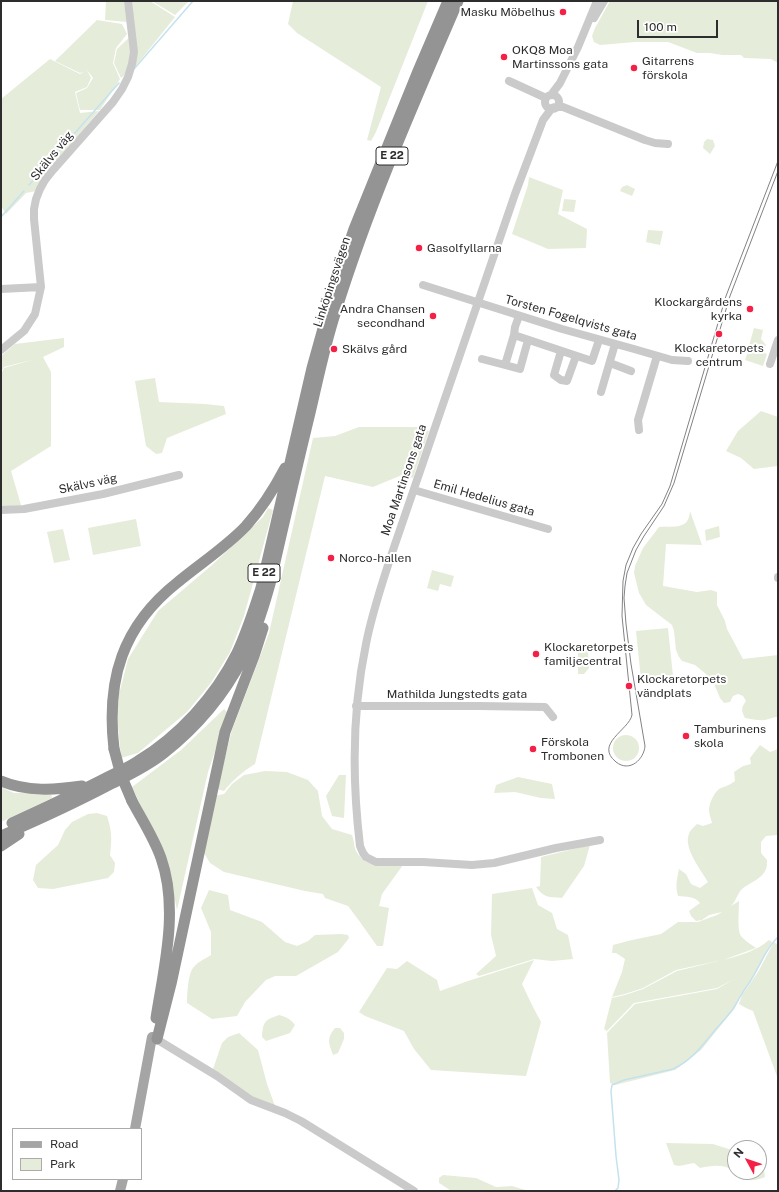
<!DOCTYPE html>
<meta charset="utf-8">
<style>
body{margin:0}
#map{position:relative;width:779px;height:1192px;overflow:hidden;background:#fff;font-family:"Public Sans",sans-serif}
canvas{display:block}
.frame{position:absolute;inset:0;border:2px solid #2d2d2d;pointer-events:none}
.legend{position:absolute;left:12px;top:1128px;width:130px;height:52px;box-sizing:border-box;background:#fff;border:1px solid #ababab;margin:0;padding:5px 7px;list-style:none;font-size:12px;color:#2d2d2d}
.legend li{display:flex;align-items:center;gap:8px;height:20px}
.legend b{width:20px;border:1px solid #ababab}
.north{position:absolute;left:727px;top:1140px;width:40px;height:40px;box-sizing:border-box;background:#fff;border:1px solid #ababab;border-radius:50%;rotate:310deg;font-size:11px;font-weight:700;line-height:16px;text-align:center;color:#2d2d2d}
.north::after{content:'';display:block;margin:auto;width:14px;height:18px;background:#f42046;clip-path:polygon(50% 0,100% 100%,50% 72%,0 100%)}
.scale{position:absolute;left:637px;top:20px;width:81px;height:18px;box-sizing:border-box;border:2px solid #2d2d2d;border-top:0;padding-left:5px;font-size:12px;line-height:14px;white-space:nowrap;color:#2d2d2d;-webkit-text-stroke:3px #fff;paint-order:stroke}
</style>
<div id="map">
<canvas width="779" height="1192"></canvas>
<div class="frame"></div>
<ul class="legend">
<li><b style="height:5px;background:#a5a5a5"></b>Road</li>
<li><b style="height:11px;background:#e6ecda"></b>Park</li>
</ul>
<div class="north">N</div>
<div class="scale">100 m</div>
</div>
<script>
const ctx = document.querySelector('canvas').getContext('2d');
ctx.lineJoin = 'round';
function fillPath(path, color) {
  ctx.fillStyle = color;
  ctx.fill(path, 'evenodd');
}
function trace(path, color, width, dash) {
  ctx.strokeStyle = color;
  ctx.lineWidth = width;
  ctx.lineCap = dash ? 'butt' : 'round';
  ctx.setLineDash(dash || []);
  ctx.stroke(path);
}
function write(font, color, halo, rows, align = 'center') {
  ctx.font = font + ' "Public Sans",sans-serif';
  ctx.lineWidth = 4;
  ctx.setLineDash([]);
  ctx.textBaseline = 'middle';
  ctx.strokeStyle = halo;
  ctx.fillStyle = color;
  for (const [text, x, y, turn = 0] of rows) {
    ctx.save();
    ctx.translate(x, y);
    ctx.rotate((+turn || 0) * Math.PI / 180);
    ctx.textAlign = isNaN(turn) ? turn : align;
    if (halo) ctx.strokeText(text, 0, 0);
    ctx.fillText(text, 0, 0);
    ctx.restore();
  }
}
fillPath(new Path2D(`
 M106,1H124L127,22L105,20Z
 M131,1H150L175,17L135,67L121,78L114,63L117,49L135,32Z
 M152,1H189L175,15Z
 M293,1H428L376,132L371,141L367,140L381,87L297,33L288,24Z
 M610,1H778V63L771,59L744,58L741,55H722L710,53H697L668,42H635L600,45L594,42L592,36L595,28Z
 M97,20L122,24L127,34L116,48L113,63L120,79L100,110H80L76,93L87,88L93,78L87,70L91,78L87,87L75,92L80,113L99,111L50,168L36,191L26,193L6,214L1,206V99L50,59L80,74L84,72L80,73L55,61Z
 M707,139L713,140L715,146L710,154L703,148L704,142Z
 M529,177L563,190L558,214L587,229L586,248L548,249L512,234L528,185Z
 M627,185L635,189L632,196L620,191L622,187Z
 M564,199L576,200L574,212L562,211Z
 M648,230L663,231L660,245L646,242Z
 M754,328L763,330L761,339L766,345L764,348L759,349L749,346Z
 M64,338V347L43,357L51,372V446L11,471L21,505L1,507V374L4,368L35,359L4,367L1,372V356L15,344Z
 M749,348L767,354L763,366L745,360Z
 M155,378L159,402L205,404L224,406L226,414L167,438L162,453L156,454L146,446L135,381Z
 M761,411L778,417V466L754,469L741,458L726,451L738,431Z
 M359,427H417L429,431L413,478L402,475L373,487L325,476L255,764C242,772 233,780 224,791L217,789L232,730L269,633L313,438L335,436Z
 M268,508L273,510L244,616L230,652L211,683L187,712L138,753L121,758L116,706L128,659L158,611L212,565L263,517Z
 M690,511L702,545L666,544L663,586L697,592L711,590L717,592V605L725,621L727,629L743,659L778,655V717C773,717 770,719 765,720C759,721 752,719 745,718C741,710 741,708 746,701L743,696L738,694L733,696L730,702L724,703L720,698L712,679L695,665L682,661L679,657L676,650L674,631L672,625L646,605L639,593L634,573L635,566L643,548L659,527C674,526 689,530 690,511Z
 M136,519L141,546L93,555L88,528Z
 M719,526L720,537L706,541L705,530Z
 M63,529L70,560L54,563L47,532Z
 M432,570L454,576L451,587L440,584L438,591L427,588Z
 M668,628L673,676L641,680L636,631Z
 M578,649L588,650L589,668L584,674H578Z
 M224,709L228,713L208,772L177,910L168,865L132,787L181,750Z
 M613 748a13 13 0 1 1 26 0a13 13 0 1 1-26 0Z
 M760,745L770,752L778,749V841L777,835L766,836L761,842V853L767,860C767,862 767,867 766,869C762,880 749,882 741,890C737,895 736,901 731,906L739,901C739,910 737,930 741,936C745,941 752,945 756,948L723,960C738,956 757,951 769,940L772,942L757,971L742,993L738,986L742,993L735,1008L701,1050L675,1070L615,1085L610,1083L607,1033L635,1004L717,989L734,979L717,988L634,1003L607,1031L604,1029L612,998L625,995L643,989L677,971L722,960L676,970L643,988L625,994L612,997L622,972L625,959L616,953H612L613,945L632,940L661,934L678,922H698L717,915L722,912L709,915L702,920L696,921L691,916L689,911L700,903C695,896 686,897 678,896C675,885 677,880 679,869L686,874L691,884L700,888L708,882C701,870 683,848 689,834C690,830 694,827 697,824L703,826L712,823C711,819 709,814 709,810C709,804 714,791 721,788C726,786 730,785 735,781L734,772L743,766L751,764L750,758Z
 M265,771L287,772L308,780L318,791L322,816L332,829L352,835C354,840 354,847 356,851C366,869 386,865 403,865L382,894L379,906L389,908L383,946H377L360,922L348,906L325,898L323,894L305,891L224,872L210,863L204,853L214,796L224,794L232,784L244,775Z
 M339,775H346L344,818L332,816L326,796Z
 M518,777L552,784L555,799L541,798L515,792L494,793L496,785Z
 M1,787L14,793H51L52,798L1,822Z
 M97,813L107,816C112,831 112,839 110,855L115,863L114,872L108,878L53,889L38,888L33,880L36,865L58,845L65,830L72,822L88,814Z
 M590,845L584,866L562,898C549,897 544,898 536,887L540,886L541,857Z
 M532,888L538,905L552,913L557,929L568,935L573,959L552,961L534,959L479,976L476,974L496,956L491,935L492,894Z
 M209,890L228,895L230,910L262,922L285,942L297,946L308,941L315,935L341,934L348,935L349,938L338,952L296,976H275L266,980L245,1002L237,1016L212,1019L187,1003C187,996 188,974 193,968C197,962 205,959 211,955V932L201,908Z
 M774,942L778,945V1079L753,1011L746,1008L739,1004L742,995L758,972Z
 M534,960L522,984L532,1005L541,1022L526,1076L431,1070L414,1049L404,1031L365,1016L359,1012L387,968L397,969L407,961L437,980L440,991L468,981Z
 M279,1015C286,1017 291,1019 295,1025L290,1033L266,1041L262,1037C263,1021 265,1020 279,1015Z
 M335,1028H340L344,1033V1039L338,1053L333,1055C329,1043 326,1039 335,1028Z
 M239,1033L258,1050L267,1084L275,1106L249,1097L213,1069L222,1043L228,1037Z
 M666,1143L713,1144L735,1151V1172H759V1163L764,1170L765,1177C758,1180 748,1182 741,1178C737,1176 735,1171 731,1169C721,1164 711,1166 700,1168L694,1163L679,1166L674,1165Z
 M443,1175L476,1178L496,1187L512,1186L529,1191H458L450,1190L439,1183V1178Z`), '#e6ecda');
trace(new Path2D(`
 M134,69L193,1
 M29,185L119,83
 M1,217L24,191
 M615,1191L618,1188L619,1180L616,1156L611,1091L612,1085L624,1080L673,1069C691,1061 703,1045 715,1030C721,1023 727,1017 733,1009C738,1001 742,993 747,986C759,970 764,950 778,937`), '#c4e2ee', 1.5);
trace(new Path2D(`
 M594,18L604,1
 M509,81L546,98
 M551,95L560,83L578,47L597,1
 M545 102a7 7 0 1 1 14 0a7 7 0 1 1-14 0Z
 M555,107H563L645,140L655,143L668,144
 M552,108L543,120L515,194L392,553C382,583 372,613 366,644C352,711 352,779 360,846L363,853L366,857L376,862H423L472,865L494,863L556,848L600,840
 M423,285L562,329L634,349L672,360L688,361
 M1,289L41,287
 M519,316L515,327L514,335L592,361L599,340
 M514,335L505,365L520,369L528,340
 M1,350L24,331L35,314L41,287L34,219V209L36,199L40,189L45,180L53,170L113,102L122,89L128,77L132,64L134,52L128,1
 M561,351L554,375L561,380L567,381L576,356
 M482,359L505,365
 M610,363L631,371
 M770,364L778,340
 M601,392L615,344
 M639,430L638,420L657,356
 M414,490L548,529
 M1,510L24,509L103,494L179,475
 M778,578V577
 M356,706H479L545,707L553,717
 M153,1037L217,1076L251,1100L285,1113L301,1121L414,1191`), '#cacaca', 8);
trace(new Path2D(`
 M135,1129L152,1037
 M120,1191L123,1179`), '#a5a5a5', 10);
trace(new Path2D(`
 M114,749C106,680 122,626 178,582C201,563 226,547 246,526C262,508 274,489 285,468
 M1,781C27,792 55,790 82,786
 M132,801C142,820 154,838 161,858C179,909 164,967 156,1018
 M12,823C45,808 77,793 108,777C118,772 129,767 138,761C179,736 215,697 237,653C247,632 254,610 261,588L312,368L336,282L354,229L418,71L448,1
 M1,836C38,820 75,803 111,784C129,775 148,766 164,753C197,727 224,695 243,658C255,635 263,609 270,584C283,527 296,470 310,413C318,379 325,344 336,311C369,205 414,103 458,1
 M1,846L19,834
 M157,1039L171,984L225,732L254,656L263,628`), '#949494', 11);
trace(new Path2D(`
 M778,161L726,296L670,486L662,504L641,534L633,548L626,565L623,581L622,616L632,715C629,730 594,744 616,762C630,773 644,759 645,746L631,664L626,624L624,598L625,586L627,573L636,550L644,536L664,506L674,483L730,296L778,171`), '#828282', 1);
trace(new Path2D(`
 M114,749L121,775L132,801`), '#949494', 11);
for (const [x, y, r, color] of [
 [563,12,4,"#f42046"],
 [504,57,4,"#f42046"],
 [634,68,4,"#f42046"],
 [419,248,4,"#f42046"],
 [750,309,4,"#f42046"],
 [433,316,4,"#f42046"],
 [719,334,4,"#f42046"],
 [334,349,4,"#f42046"],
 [331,558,4,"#f42046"],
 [536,654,4,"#f42046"],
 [629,686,4,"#f42046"],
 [686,736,4,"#f42046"],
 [533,749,4,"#f42046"]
]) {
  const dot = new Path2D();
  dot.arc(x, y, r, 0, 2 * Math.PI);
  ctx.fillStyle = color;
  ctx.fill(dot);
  trace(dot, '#fff', 1.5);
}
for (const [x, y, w] of [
 [392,156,32],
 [264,573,32]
]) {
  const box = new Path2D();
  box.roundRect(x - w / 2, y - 9, w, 18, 3);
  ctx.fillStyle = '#fff';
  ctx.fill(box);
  trace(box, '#2d2d2d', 1);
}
write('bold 11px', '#2d2d2d', null, [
 ["E 22",392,156],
 ["E 22",264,573]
]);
write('12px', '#2d2d2d', '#fff', [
 ["Masku Möbelhus",555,12,"right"],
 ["OKQ8 Moa",512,50],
 ["Martinssons gata",512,64],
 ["Gitarrens",642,61],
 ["förskola",642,75],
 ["Gasolfyllarna",427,248],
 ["Klockargårdens",742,302,"right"],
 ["kyrka",742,316,"right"],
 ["Andra Chansen",425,309,"right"],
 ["secondhand",425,323,"right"],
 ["Klockaretorpets",719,348,"center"],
 ["centrum",719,362,"center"],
 ["Skälvs gård",342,349],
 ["Norco-hallen",339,558],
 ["Klockaretorpets",544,647],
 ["familjecentral",544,661],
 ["Klockaretorpets",637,679],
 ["vändplats",637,693],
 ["Tamburinens",694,729],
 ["skola",694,743],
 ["Förskola",541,742],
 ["Trombonen",541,756]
], 'left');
write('12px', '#2d2d2d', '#fff', [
 ["Skälvs väg",52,156,-51],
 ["Linköpingsvägen",332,282,-72],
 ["Torsten Fogelqvists gata",571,318,16],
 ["Moa Martinsons gata",404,480,-71],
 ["Skälvs väg",88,484,-12],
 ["Emil Hedelius gata",484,498,16],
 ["Mathilda Jungstedts gata",457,694]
]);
</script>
